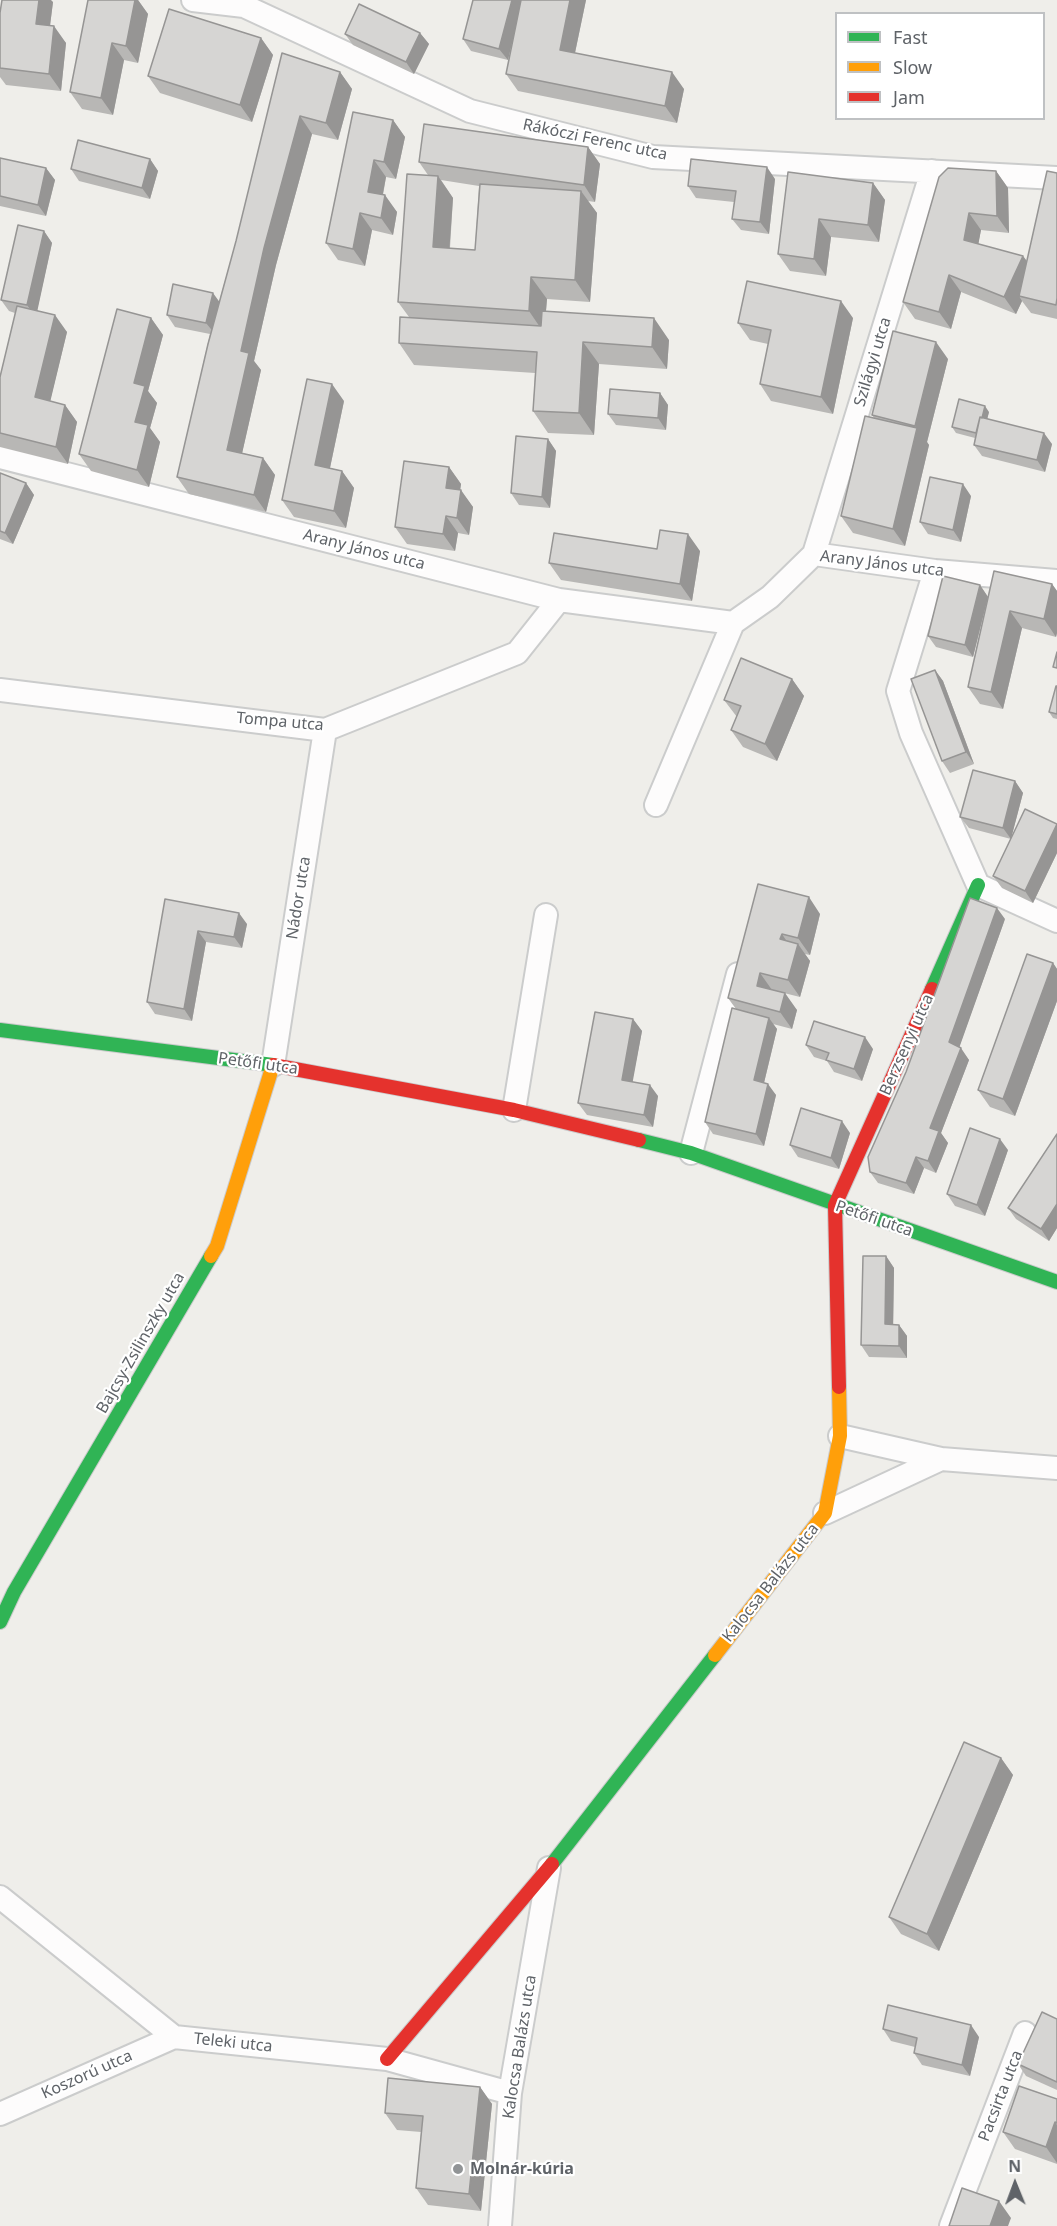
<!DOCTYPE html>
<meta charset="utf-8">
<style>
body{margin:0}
#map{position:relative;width:1057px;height:2226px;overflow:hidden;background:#efeeea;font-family:"Noto Sans",sans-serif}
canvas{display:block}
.legend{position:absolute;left:835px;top:12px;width:210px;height:108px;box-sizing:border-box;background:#fff;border:2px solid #bfc1c3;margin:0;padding:8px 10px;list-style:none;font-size:18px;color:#5f6368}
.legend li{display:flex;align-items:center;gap:12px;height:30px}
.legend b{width:30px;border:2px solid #bfc1c3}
.north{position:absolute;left:985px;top:2154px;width:60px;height:60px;-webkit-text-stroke:4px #fff;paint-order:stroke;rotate:359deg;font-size:16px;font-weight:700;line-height:24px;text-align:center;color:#5f6368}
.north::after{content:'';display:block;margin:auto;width:21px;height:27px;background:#5f6368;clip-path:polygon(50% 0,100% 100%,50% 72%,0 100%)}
</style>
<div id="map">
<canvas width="1057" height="2226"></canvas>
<ul class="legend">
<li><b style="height:8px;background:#30b455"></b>Fast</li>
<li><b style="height:8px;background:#ff9f0a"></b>Slow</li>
<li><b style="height:8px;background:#e5322d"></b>Jam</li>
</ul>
<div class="north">N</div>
</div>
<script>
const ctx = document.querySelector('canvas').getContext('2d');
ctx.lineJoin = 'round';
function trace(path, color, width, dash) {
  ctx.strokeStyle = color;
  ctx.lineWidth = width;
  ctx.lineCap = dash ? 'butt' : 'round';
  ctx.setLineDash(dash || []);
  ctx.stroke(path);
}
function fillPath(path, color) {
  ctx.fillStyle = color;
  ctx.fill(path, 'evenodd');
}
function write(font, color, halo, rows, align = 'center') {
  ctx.font = font + ' "Noto Sans",sans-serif';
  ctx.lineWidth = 4.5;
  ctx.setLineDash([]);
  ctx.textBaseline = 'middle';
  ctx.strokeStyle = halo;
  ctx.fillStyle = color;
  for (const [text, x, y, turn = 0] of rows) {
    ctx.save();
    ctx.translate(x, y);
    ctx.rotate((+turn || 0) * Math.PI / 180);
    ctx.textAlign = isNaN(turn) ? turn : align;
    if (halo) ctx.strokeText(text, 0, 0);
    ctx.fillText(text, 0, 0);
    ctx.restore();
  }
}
const street = new Path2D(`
 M193,0L244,6L470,111L653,157L1057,178
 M0,457L559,600L733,623L770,597L814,554L935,571L1057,581
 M814,554L932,171
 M935,571L898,691L911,733L978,885L1057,921
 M0,690L325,730L517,653L559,600
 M656,805L733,623
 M273,1065L325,730
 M514,1110L546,915
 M691,1153L738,974
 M840,1436L941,1459L1057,1468
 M825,1513L941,1459
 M0,1897L174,2037L387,2059L510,2093
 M0,2114L174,2037
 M500,2226L510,2093L549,1868
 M951,2226L1025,2033`);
const fast = new Path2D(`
 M932,989L978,885
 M0,1030L273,1065
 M639,1140L691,1153L1057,1282
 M0,1622L14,1592L211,1256
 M552,1864L715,1655`);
const slow = new Path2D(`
 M211,1256L217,1246L273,1065
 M715,1655L825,1513L840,1436L839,1387`);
const jam = new Path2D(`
 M273,1065L514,1110L639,1140
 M839,1387L835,1205L932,989
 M387,2059L552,1864`);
trace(street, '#cbcccc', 26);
trace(fast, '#cacacb', 16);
trace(slow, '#cacacb', 16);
trace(jam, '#cacacb', 16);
trace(street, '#fdfcfc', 22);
trace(fast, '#30b455', 14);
trace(slow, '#ff9f0a', 14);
trace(jam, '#e5322d', 14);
fillPath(new Path2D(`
 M88,0H138L148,14L138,63L124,60L113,115L82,109L70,92Z
 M586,0L575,53L684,89L677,123L518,91L506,74L516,26L508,60L471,51L463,39Z
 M53,2L50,26L66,43L61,91L6,85L0,77V13Z
 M420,33L429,44L414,74L353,45L345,34Z
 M261,38L273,55L252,122L160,93L148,76Z
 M282,53L340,72L352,89L338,140L312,134L276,265L254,361L261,370L242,453L263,458L275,475L266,512L189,494L177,477L210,334L175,327L167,315L219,302L236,241Z
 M393,120L405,137L396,179L386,177L383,195L397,212L393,235L372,230L365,266L338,260L326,243Z
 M588,147L600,164L595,202L588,201L597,213L590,302L547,299L546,311L669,340L667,369L599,364L594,435L548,433L533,411L535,373L414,365L399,343L409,317L398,302L428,175L419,162ZM441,180L479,186L475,250L450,248L453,198Z
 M0,158L46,168L55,180L46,216L0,206Z
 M150,159L158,171L150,199L79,181L71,169Z
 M996,171L1008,188L1009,233L981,230L978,244L1023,256L1027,261L1057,173V319L1031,313L1022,301L1016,314L961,292L951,329L915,319L903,302Z
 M788,172L873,183L885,200L879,242L831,237L826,276L790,271L778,254Z
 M775,179L769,234L741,230L732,219L734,202L696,198L688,186Z
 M44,231L52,243L37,310L67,332L50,401L65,405L77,422L68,464L0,447V377L15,313L9,311L1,300Z
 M151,318L163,335L148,391L157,403L150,428L160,442L149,487L91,471L79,454Z
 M853,318L833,414L771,401L760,384L768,344L750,340L738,323Z
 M948,359L927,442L929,445L905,546L853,533L841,516L874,418L872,415Z
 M660,393L668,405L666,430L616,425L608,414Z
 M344,401L330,468L342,471L354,488L346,528L294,517L282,500Z
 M989,412L987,419L1052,444L1045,472L982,456L974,445L975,438L956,433L952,427Z
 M548,439L556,451L550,508L519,505L511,493Z
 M449,467L461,484L460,490L473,507L469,535L458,533L455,551L407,544L395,527Z
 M0,473L26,483L34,495L13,544L0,539Z
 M971,496L961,542L928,534L920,522Z
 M657,549L700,551L692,601L561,580L549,563Z
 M994,571L1052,584L1057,591V633L1056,637L1022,628L1003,709L980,704L968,687Z
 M980,585L988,597L973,657L936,647L928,636Z
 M935,670L943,681L974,764L950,773L942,761Z
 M792,679L804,696L777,761L743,747L731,730L737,717L724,700Z
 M1057,686V719L1053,718L1049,712Z
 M1015,781L1023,793L1011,838L1057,824V853L1033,903L1002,888L993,876L1011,839L969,828L960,817Z
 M758,884L820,914L810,955L805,954L810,961L800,997L772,990L797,1010L792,1029L773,1024L777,1029L764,1083L776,1095L764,1146L713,1134L705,1122L736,1009L728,998Z
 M165,899L247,924L242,948L206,942L192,1021L155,1014L147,1002Z
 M1005,919L959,1047L969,1060L941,1133L948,1143L936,1173L924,1168L914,1194L878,1183L870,1172Z
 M1053,963L1057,969V1001L1015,1116L990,1107L978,1090Z
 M633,1019L642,1031L632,1082L658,1096L653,1127L587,1115L578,1103Z
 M806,1045L873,1049L862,1081L834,1072L827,1061L814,1057Z
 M850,1133L839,1169L798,1157L790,1145Z
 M1057,1134V1228L1049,1241L1016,1219L1008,1208Z
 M1008,1150L985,1216L955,1206L947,1194Z
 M886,1256L894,1268L893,1324L899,1325L907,1336V1358L869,1357L861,1345Z
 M1001,1758L1013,1775L939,1951L901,1934L889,1917Z
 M1057,2019V2090L1026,2076L1018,2064Z
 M883,2029L979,2037L970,2076L922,2065L914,2053L915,2047L891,2041Z
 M480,2087L492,2104L481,2211L428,2205L416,2188L421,2132L397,2130L385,2113Z
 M1057,2099V2164L1015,2149L1003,2132Z`), '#b8b7b5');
fillPath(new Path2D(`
 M39,0H51L53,2L48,41L36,24Z
 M135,0H138L148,14L138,63L126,46Z
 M512,0H521L522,1L508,60L499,49Z
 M570,0H586L572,67L560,50Z
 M54,26L66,43L61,91L49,74Z
 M420,33L429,44L414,74L406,62Z
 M261,38L273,55L252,122L240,105Z
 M112,43L124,60L113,115L101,98Z
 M340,72L352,89L338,140L326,123Z
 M672,72L684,89L677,123L665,106Z
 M300,116L312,134L276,265L254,361L261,370L239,467L227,450L241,351L264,248Z
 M393,120L405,137L396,179L384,162Z
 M588,147L600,164L595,202L584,185Z
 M150,159L158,171L150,199L142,188Z
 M374,160L386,177L380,209L368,192Z
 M767,167L775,179L769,234L760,222Z
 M46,168L55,180L46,216L38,205Z
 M996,171L1008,188L1009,233L997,216Z
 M438,176L453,198L448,269L433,247Z
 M873,183L885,200L879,242L868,225Z
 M581,191L597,213L590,302L575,280Z
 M385,195L397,212L393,235L381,218Z
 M360,213L372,230L365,266L353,249Z
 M969,213L981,230L976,257L964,240Z
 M819,219L831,237L826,276L814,259Z
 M44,231L52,243L36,317L27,305Z
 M1023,256L1035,273L1019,296L1022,301L1016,314L1004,297Z
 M949,275L961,292L951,329L939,312Z
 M531,277L547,299L544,333L529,311Z
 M213,293L221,304L215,334L206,323Z
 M841,301L853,318L833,414L821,397Z
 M55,315L67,332L47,415L35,397Z
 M151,318L163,335L148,391L157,403L150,428L160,442L149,487L137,470L134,383Z
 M654,318L669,340L667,369L652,347Z
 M583,342L599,364L594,435L579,413Z
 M936,342L948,359L927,442L929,445L905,546L893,529L917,429L915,426Z
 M332,384L344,401L327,482L315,465Z
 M660,393L668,405L666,430L658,418Z
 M65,405L77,422L68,464L56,447Z
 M985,406L989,412L982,440L977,434Z
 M1044,433L1052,444L1045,472L1037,460Z
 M548,439L556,451L550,508L542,497Z
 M263,458L275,475L266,512L254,495Z
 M449,467L461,484L458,505L446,488Z
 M342,471L354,488L346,528L334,511Z
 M26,483L34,495L13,544L5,533Z
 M963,484L971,496L961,542L953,530Z
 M461,490L473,507L469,535L457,518Z
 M446,516L458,533L455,551L443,534Z
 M688,534L700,551L692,601L680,584Z
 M1052,584L1057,591V633L1056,637L1044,619Z
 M980,585L988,597L973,657L965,645Z
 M1010,611L1022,628L1003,709L991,692Z
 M935,670L943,681L974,764L966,752Z
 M792,679L804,696L777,761L765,744Z
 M1015,781L1023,793L1011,839L1003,828Z
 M1057,824V853L1033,903L1025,891Z
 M809,897L820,914L810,955L798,938Z
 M997,908L1005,919L957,1054L949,1042Z
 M239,913L247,924L242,948L234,937Z
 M198,931L206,942L192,1021L184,1009Z
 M782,934L793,951L780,939Z
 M798,944L810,961L800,997L788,980Z
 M1053,963L1057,969V1001L1015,1116L1003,1099Z
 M760,973L772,990L757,986Z
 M785,993L797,1010L792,1029L780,1012Z
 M769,1018L777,1029L762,1091L754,1080Z
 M633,1019L642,1031L631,1091L622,1080Z
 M865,1037L873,1049L862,1081L854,1069Z
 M961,1048L969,1060L941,1133L948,1143L936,1173L928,1161L930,1128Z
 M768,1084L776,1095L764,1146L756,1134Z
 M650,1085L658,1096L653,1127L644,1115Z
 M842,1121L850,1133L839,1169L831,1158Z
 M1000,1139L1008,1150L985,1216L977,1205Z
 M916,1157L924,1168L914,1194L906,1183Z
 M1057,1204V1228L1049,1241L1041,1229Z
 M886,1256L894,1268L893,1336L885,1324Z
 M899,1325L907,1336V1358L899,1346Z
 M1001,1758L1013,1775L939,1951L927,1934Z
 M971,2025L979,2037L970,2076L962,2065Z
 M480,2087L492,2104L481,2211L469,2194Z
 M1055,2122L1057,2125V2163L1046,2147Z
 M999,2201L1011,2218L1008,2226H990Z`), '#969594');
const building = new Path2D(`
 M2,0H39L36,24L54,26L49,74L0,68V13Z
 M88,0H135L126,46L112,43L101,98L70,92Z
 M473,0H512L499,49L463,39Z
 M521,0H570L560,50L672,72L665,106L506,74Z
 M359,4L420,33L406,62L345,34Z
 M169,9L261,38L240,105L148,76Z
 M282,53L340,72L326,123L300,116L264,248L241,351L249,353L227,450L263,458L254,495L177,477L208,344L236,241Z
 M353,112L393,120L384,162L374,160L368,192L385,195L381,218L360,213L353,249L326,243Z
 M424,124L588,147L584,185L419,162Z
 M78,140L150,159L142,188L71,169Z
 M0,158L46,168L38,205L0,196Z
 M691,159L767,167L760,222L732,219L736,191L688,186Z
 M948,168L996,171L997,216L969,213L964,240L1023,256L1004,297L949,275L939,312L903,302L939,177Z
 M1047,171L1057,173V298L1056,305L1019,296Z
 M788,172L873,183L868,225L819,219L814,259L778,254Z
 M407,174L438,176L433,247L475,250L480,184L581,191L575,280L531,277L529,311L398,302Z
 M18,225L44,231L27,305L1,300Z
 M747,281L841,301L821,397L760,384L771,330L738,323Z
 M173,284L213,293L206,323L167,315Z
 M17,306L55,315L35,397L65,405L56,447L0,433V377Z
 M117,309L151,318L134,383L145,386L135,422L148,425L137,470L79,454Z
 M542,311L654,318L652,347L583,342L579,413L533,411L537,352L399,343L400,317L541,326Z
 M893,331L936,342L915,426L872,415Z
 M307,379L332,384L315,465L342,471L334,511L282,500Z
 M610,389L660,393L658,418L608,414Z
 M959,399L985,406L982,418L980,417L976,433L952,427Z
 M865,416L917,428L893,529L841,516Z
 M980,417L1044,433L1037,460L974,445Z
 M516,436L548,439L542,497L511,493Z
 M404,461L449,467L446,488L461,490L457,518L446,516L443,534L395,527Z
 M0,473L26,483L5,533L0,531Z
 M930,477L963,484L953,530L920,522Z
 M660,530L688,534L680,584L549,563L554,533L657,549Z
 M994,571L1052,584L1044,619L1010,611L991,692L968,687Z
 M943,576L980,585L965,645L928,636Z
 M1057,652V668L1053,667Z
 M741,658L792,679L765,744L731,730L741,706L724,700Z
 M935,670L966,752L942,761L911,679Z
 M1056,686H1057V714L1049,712Z
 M973,770L1015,781L1003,828L960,817Z
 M1025,809L1057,824L1025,891L993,876Z
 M758,884L809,897L798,938L782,934L780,939L798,944L788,980L760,973L757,986L785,993L780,1012L728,998Z
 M970,898L997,908L949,1042L961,1048L930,1128L939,1131L928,1161L916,1157L906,1183L870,1172L868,1157L906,1072Z
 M165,899L239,913L234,937L198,931L184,1009L147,1002Z
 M1027,954L1053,963L1003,1099L978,1090Z
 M732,1008L769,1018L754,1080L768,1084L756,1134L705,1122Z
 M595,1012L633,1019L622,1080L650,1085L644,1115L578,1103Z
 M814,1021L865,1037L854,1069L826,1060L829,1053L806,1045Z
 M801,1108L842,1121L831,1158L790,1145Z
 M970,1128L1000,1139L977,1205L947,1194Z
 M1057,1134V1204L1041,1229L1008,1208Z
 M863,1256H886L885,1324L899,1325V1346L861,1345Z
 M964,1742L1001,1758L927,1934L889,1917Z
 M888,2005L971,2025L962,2065L914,2053L917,2038L883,2029Z
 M1042,2012L1057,2019V2082L1018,2064Z
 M388,2078L480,2087L469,2194L416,2188L423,2116L385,2113Z
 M1019,2086L1057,2099V2123L1055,2122L1046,2147L1003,2132Z
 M962,2188L999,2201L990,2226H949Z`);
fillPath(building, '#d6d5d3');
trace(building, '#969594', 1.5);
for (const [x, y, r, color] of [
 [458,2169,6,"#919496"]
]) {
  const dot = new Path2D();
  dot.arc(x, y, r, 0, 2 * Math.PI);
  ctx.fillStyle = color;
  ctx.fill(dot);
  trace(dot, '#fff', 2);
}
write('16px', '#5f6368', '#fff', [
 ["Rákóczi Ferenc utca",595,140,12],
 ["Szilágyi utca",873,362,-73],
 ["Arany János utca",364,550,14],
 ["Arany János utca",882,564,7],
 ["Tompa utca",280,722,5],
 ["Nádor utca",299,898,-81],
 ["Berzsenyi utca",907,1045,-66],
 ["Petőfi utca",258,1064,8],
 ["Petőfi utca",874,1219,19],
 ["Bajcsy-Zsilinszky utca",141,1343,-60],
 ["Kalocsa Balázs utca",771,1583,-52],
 ["Teleki utca",233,2043,6],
 ["Kalocsa Balázs utca",520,2047,-81],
 ["Koszorú utca",87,2075,-24],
 ["Pacsirta utca",1001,2096,-69]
]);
write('bold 16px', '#5f6368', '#fff', [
 ["Molnár-kúria",470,2169]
], 'left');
</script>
